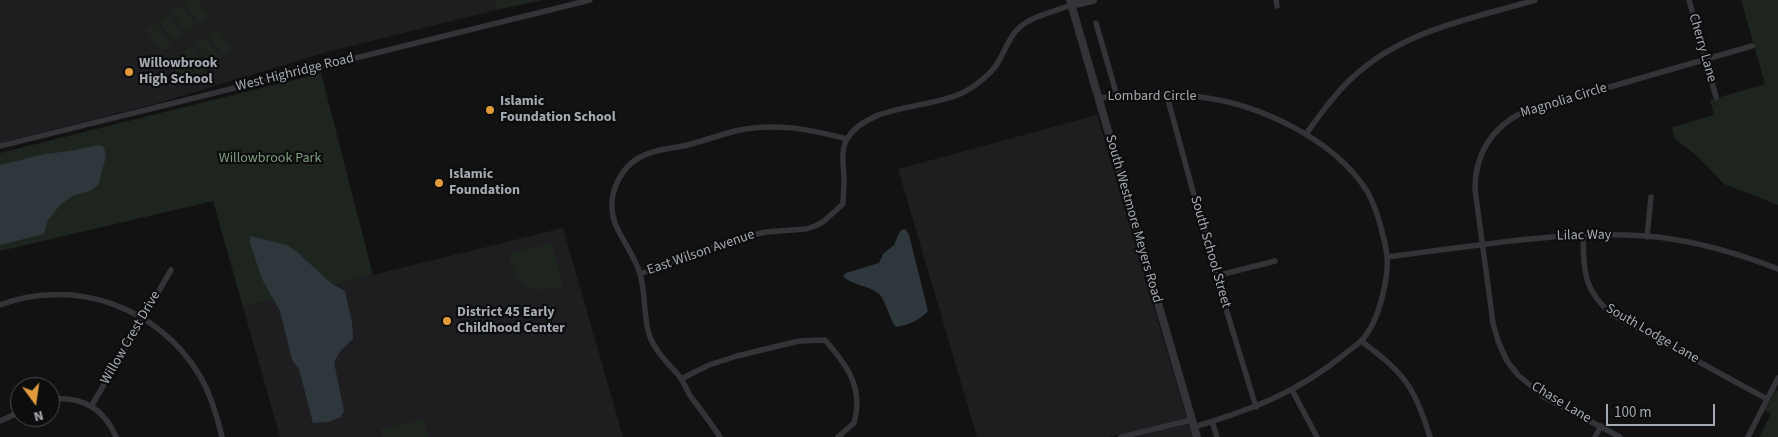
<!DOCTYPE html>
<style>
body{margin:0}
#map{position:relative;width:1778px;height:437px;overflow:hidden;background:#121213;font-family:"Source Sans 3",sans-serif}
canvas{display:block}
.north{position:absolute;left:10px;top:377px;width:50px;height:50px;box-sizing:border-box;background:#0d0d0e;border:1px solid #494c50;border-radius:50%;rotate:166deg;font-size:14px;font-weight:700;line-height:20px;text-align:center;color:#a4aab2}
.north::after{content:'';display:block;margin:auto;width:18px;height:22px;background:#e09c3c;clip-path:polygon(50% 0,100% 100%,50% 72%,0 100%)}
.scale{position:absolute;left:1606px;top:404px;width:109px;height:22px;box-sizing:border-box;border:2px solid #a4aab2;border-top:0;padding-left:6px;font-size:15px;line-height:18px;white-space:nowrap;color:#a4aab2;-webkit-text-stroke:4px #0d0d0e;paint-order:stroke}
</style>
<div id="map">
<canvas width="1778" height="437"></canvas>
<div class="north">N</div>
<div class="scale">100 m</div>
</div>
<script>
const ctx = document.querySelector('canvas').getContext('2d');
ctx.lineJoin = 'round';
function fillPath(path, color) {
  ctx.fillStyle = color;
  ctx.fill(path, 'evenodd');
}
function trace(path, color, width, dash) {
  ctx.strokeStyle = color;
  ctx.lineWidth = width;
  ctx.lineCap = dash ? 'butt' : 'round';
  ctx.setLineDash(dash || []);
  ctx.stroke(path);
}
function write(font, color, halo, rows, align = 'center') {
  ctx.font = font + ' "Source Sans 3",sans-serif';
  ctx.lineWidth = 4.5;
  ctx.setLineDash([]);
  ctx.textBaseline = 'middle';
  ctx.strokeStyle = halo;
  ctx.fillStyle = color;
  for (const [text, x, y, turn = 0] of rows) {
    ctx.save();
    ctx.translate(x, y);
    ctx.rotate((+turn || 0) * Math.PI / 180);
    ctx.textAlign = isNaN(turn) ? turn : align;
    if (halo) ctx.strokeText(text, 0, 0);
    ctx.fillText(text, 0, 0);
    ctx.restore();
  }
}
fillPath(new Path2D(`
 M0,0H494L496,10L327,52L155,104L0,143Z
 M1097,115L1187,419L1108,437H977L898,169Z
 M563,228L623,437H280L243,307Z
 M1189,424L1193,437H1133Z`), '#1e1e20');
fillPath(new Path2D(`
 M187,0H197L209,16L199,23L184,2Z
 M494,0H543L496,10Z
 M1741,0H1778V205L1724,184L1696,155L1675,139L1672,127L1714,115L1710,100L1765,84Z
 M181,5L196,25L186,32L171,12Z
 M168,14L184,34L174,41L159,21Z
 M156,23L171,44L162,51L146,30Z
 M217,28L232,48L223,55L208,35Z
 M205,37L220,57L210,65L195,44Z
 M192,46L208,67L198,74L183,53Z
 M180,55L195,76L185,83L170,62Z
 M321,73L373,275L243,307L213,201L0,251V153Z
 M551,243L563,286C529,295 517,288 509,254Z
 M1776,390L1778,391V437H1759L1771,414L1765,410Z
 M424,419L428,437H382L380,429Z`), '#1e251f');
fillPath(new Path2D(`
 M99,145L104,147L106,157L98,185L90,191L72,196L60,205L48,220L44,234L0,245V165L45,154L70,151Z
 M904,229L906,230L909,235L928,311C920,320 908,325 897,327L894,325C891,319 884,300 881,296C872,285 851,286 843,276L846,273L879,263L883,254L894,245L900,231Z
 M250,236L287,245L297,252L331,283L345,291L352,322L353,339L341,350L334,362L344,411L341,417L328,422L313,423L299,369L292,360L280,311L262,279L250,243Z`), '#2e373c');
trace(new Path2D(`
 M1276,0L1277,6
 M1689,0L1716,97
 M1096,23L1117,96
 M1167,96L1216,276L1256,407
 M1098,98C1131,94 1167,93 1200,97C1259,104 1334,139 1367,191C1377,209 1382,229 1386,249C1391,273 1379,323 1361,341C1356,346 1350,349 1346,353C1297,393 1253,409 1194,427
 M1306,134C1322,112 1338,89 1360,71C1409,29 1475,18 1535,0
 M0,146L590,0
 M1583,236C1584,271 1583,291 1613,315L1767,399
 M1647,237L1651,197
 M1387,257C1467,247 1546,233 1626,235C1678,236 1730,250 1778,269
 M640,274L740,238L766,232L806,229L815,226L823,222L843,204C843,196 844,188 844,181C844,167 840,151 847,139C868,104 929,109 962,93C973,88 991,74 997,64C1004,53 1008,40 1016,31C1029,16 1054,12 1071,5
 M1216,276L1275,261
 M0,305C75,277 159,307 200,376C211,395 217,416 222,437
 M1361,341C1404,373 1414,385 1430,437
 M681,379L709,365L737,356L799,341L825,340C847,365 864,388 854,423L838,437
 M1292,390L1317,437
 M50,399C81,396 104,408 116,437
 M92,405L171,270
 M0,421L20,412
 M1212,421L1217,437
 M720,437C711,423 701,410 691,397C687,391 684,383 680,377C668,363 655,352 649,334C643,315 646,294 640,274C635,256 622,241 615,223C605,195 621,162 650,153C663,148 678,148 691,144C706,140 720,135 735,131C774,122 809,129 847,139
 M1121,437L1192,420
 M1595,437L1601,426
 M1620,437L1544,397L1518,375L1507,361L1498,341L1493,323L1475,189C1475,154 1492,127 1523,112L1752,46
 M1748,437L1778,378`), '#333438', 5.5);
trace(new Path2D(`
 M1070,0L1197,437
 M1071,5L1093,0`), '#333438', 8);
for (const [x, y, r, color] of [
 [129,72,5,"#e09c3c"],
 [490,110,5,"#e09c3c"],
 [439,183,5,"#e09c3c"],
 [447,321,5,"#e09c3c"]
]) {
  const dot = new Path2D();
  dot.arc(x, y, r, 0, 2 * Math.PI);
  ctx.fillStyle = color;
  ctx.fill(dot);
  trace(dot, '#0d0d0e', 2);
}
write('14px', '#a4aab2', '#0d0d0e', [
 ["Cherry Lane",1702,48,74],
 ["West Highridge Road",295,73,-14],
 ["Lombard Circle",1152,97],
 ["Magnolia Circle",1564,101,-17],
 ["South Westmore Meyers Road",1133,219,74],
 ["Lilac Way",1584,236,-1],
 ["South School Street",1210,252,74],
 ["East Wilson Avenue",701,253,-19],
 ["South Lodge Lane",1652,334,30],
 ["Willow Crest Drive",131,338,-60],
 ["Chase Lane",1561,403,31]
]);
write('bold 14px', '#a4aab2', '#0d0d0e', [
 ["Willowbrook",139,64],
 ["High School",139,80],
 ["Islamic",500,102],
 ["Foundation School",500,118],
 ["Islamic",449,175],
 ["Foundation",449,191],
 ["District 45 Early",457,313],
 ["Childhood Center",457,329]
], 'left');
write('14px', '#7d9c7d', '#0d0d0e', [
 ["Willowbrook Park",270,159]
]);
</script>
